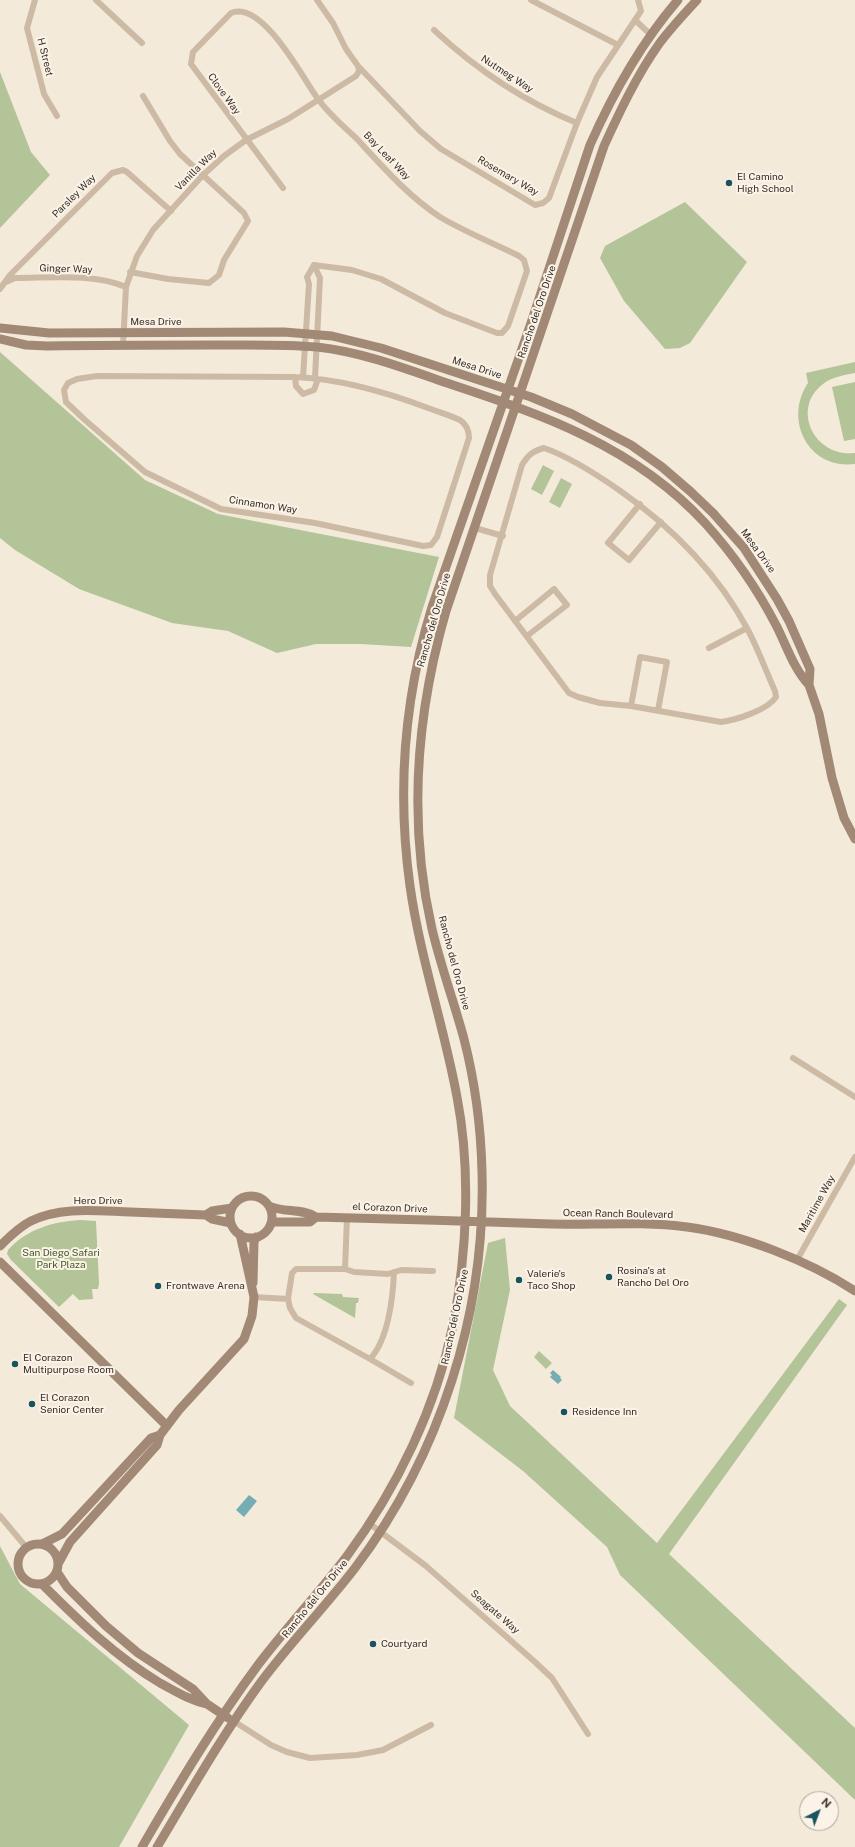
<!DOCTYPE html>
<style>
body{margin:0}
#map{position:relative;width:855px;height:1847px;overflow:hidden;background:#f4eada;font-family:"Public Sans",sans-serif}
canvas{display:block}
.north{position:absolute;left:799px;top:1791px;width:40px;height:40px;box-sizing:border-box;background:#fbf3e7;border:1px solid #ada49a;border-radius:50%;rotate:42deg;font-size:11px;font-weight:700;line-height:16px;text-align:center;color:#382e27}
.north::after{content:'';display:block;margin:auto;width:14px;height:18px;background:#18535e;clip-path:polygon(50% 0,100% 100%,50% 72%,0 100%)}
</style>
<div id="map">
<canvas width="855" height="1847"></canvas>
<div class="north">N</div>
</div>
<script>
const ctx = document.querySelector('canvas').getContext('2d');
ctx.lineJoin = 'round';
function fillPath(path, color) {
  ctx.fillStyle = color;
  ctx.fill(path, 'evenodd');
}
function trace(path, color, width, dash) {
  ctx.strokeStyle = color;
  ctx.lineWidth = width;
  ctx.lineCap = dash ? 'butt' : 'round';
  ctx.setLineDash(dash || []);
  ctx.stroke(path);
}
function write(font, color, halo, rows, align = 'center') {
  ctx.font = font + ' "Public Sans",sans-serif';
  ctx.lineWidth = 4;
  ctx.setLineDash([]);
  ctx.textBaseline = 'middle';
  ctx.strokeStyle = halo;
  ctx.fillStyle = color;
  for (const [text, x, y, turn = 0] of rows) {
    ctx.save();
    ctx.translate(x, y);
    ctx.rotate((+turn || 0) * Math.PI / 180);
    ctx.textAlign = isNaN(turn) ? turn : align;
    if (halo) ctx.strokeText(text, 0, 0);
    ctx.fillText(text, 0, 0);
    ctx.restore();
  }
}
fillPath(new Path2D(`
 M0,72L31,152L50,175L0,228Z
 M685,202L747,262L690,343L680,348L665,349L624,301L600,258L605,246Z
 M0,352L145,480L218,514L439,557L411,647L361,644H316L277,653L228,631L172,623L79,589L15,550L0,538Z
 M855,362V373C844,375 832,377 823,384C790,409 815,458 855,453V464C809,470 783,420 808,383L806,373Z
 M855,382V439L844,441L832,387Z
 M543,465L554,471L542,495L531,489Z
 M561,478L572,484L560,508L549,502Z
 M80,1220L96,1221L99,1283L98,1289H92L93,1299L79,1300L73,1294L59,1307L11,1260L7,1254L8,1250C27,1229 52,1222 80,1220Z
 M505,1238L510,1290L493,1370L510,1406L657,1543L839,1299L847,1305L669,1554L855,1728V1800L620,1575L607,1547L523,1471L454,1418L488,1243Z
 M314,1293L342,1294L343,1297L359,1298L358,1303H356L355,1318L313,1294Z
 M539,1351L552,1363L546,1369L534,1357Z
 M0,1546L20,1584L189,1725L119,1847H0Z`), '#b2c498');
fillPath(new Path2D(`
 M553,1370L561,1377L560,1378L562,1380L558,1384L550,1377L552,1375L550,1373Z
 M249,1495L257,1501L244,1517L236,1510Z`), '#76acb4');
trace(new Path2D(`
 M35,0L27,28L44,94L57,116
 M96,0L142,43
 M317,0L333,23L346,49L358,66L420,131L441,149L535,205L543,203L549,198L577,123L597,77L641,11L638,0
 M531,0L618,45
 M635,20L651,35
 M434,30C477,70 523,101 577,123
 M283,188L191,64L193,52L231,13C263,0 303,79 318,99C328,113 343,126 356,138C382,166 408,196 440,217C465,232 493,243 519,256L524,260L527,271L508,326L502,333H497L445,313L381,279L352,270L314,265
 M314,265L320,278L315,378
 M130,272L168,279L209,283L219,275L224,260L248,221L244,213L180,154L170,141L143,96
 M6,282L15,278C51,278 92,273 126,287
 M0,289L10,275L112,173L123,170L127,172L171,211
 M123,345L126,287L137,256L153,230L203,175L224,156L246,140L288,119L356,76L359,71L358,66
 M97,376L295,377C341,379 386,392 428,408C438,412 450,415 460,420C466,424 469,431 469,438L437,537L431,545L423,546L315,523L221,509L145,472L85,420L66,402L64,390L68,383L77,379Z
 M295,377L296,386L303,394L314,390L318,379
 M303,377L309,284L307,277L314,265
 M544,448C570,457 596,474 619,490C672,527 717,572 748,630C758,649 766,671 775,691L776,697C768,710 736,720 721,722L631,706L600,703L578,697L569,693L495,594L490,586V575L522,465C528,455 533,451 544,448Z
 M640,504L608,543L629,560L661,522
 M475,528L503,536
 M515,621L554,589L567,605L527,636
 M709,648L747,628
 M631,706L640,657L667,662L658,710
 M793,1058L855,1097
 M797,1260L855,1157
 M345,1269L354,1272L388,1274L401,1270L433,1271
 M254,1297L288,1299L290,1308L296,1318L370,1359C388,1340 393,1298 394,1272
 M288,1299L292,1273L296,1269H345L347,1218
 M370,1359L411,1383
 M0,1516L26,1547
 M370,1524L426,1566L535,1662L552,1678L588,1734
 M235,1722L271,1745L287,1752L310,1758L357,1755L383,1750L431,1725`), '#cdbaa4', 6);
trace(new Path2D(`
 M0,328L49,333L284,332L332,336L381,348L531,397L572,414L631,445L662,467L691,492L713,513L744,548L777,599L789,621L810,669L809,685L819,714L832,778L844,818L855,839
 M0,339L26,345L47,346C102,345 158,345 214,345C248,345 283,344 317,347C362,352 404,368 447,383C543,415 634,446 705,523C733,554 758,590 777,627C787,647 794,669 809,685
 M230 1217a21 21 0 1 1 42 0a21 21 0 1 1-42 0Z
 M269,1206C284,1213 302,1208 316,1217C394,1219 473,1221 551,1224C596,1225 642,1221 687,1227C741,1234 809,1261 855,1291
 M206,1215L212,1211L232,1208
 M272,1222H310L316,1217
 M0,1246C9,1237 19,1227 31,1221C61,1206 98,1211 130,1212C155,1213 181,1214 206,1215L212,1219L231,1223
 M0,1262L167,1426
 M253,1283L254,1242L256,1237
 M18 1564a20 20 0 1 1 40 0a20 20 0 1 1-40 0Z
 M42,1544L62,1534L151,1438L160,1435
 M58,1564L70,1542L157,1445L160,1435L179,1410L244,1339L252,1316L254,1297L240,1234
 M57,1572L67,1587L106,1626L138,1653L193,1689L207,1704L228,1718
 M42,1584C79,1621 115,1656 160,1683C177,1692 189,1700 207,1704
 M142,1847C178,1785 215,1723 258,1665C286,1628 319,1593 347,1556C397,1488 436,1408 453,1325C467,1253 471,1169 457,1097C444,1026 420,957 410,886C397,792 404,698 432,607L531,323L590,145C613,93 641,43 678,0
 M157,1847C190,1792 223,1734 261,1682C290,1643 325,1607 355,1568C440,1455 486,1313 482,1172C481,1128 475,1082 464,1039C454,1002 441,967 432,929C408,823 416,715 446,611L604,146C620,111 637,75 659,44C670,29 684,14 697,0`), '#a18976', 9);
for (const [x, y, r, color] of [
 [729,183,4,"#18535e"],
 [609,1277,4,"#18535e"],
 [519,1280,4,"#18535e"],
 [158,1286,4,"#18535e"],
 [15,1364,4,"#18535e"],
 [32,1404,4,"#18535e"],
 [564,1412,4,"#18535e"],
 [373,1644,4,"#18535e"]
]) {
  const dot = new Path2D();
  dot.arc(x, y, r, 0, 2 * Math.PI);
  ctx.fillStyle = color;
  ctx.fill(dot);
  trace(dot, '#fbf3e7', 1.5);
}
write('10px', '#382e27', '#fbf3e7', [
 ["H Street",45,57,76],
 ["Nutmeg Way",507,74,33],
 ["Clove Way",224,94,54],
 ["Bay Leaf Way",387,156,46],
 ["Vanilla Way",196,170,-45],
 ["Rosemary Way",508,176,30],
 ["Parsley Way",74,196,-45],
 ["Ginger Way",66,269,2],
 ["Rancho del Oro Drive",537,312,-71],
 ["Mesa Drive",156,322],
 ["Mesa Drive",477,368,18],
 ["Cinnamon Way",263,505,9],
 ["Mesa Drive",758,551,54],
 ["Rancho del Oro Drive",434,620,-74],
 ["Rancho del Oro Drive",454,963,75],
 ["Hero Drive",98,1201],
 ["Maritime Way",817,1204,-61],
 ["el Corazon Drive",390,1208,2],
 ["Ocean Ranch Boulevard",618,1214,1],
 ["Rancho del Oro Drive",455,1317,-78],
 ["Rancho del Oro Drive",315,1599,-51],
 ["Seagate Way",495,1612,41]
]);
write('10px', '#382e27', '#fbf3e7', [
 ["El Camino",737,177],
 ["High School",737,189],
 ["Rosina's at",617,1271],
 ["Rancho Del Oro",617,1283],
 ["Valerie's",527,1274],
 ["Taco Shop",527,1286],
 ["Frontwave Arena",166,1286],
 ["El Corazon",23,1358],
 ["Multipurpose Room",23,1370],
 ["El Corazon",40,1398],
 ["Senior Center",40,1410],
 ["Residence Inn",572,1412],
 ["Courtyard",381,1644]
], 'left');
write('10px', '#435928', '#fbf3e7', [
 ["San Diego Safari",61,1253],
 ["Park Plaza",61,1265]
]);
</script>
